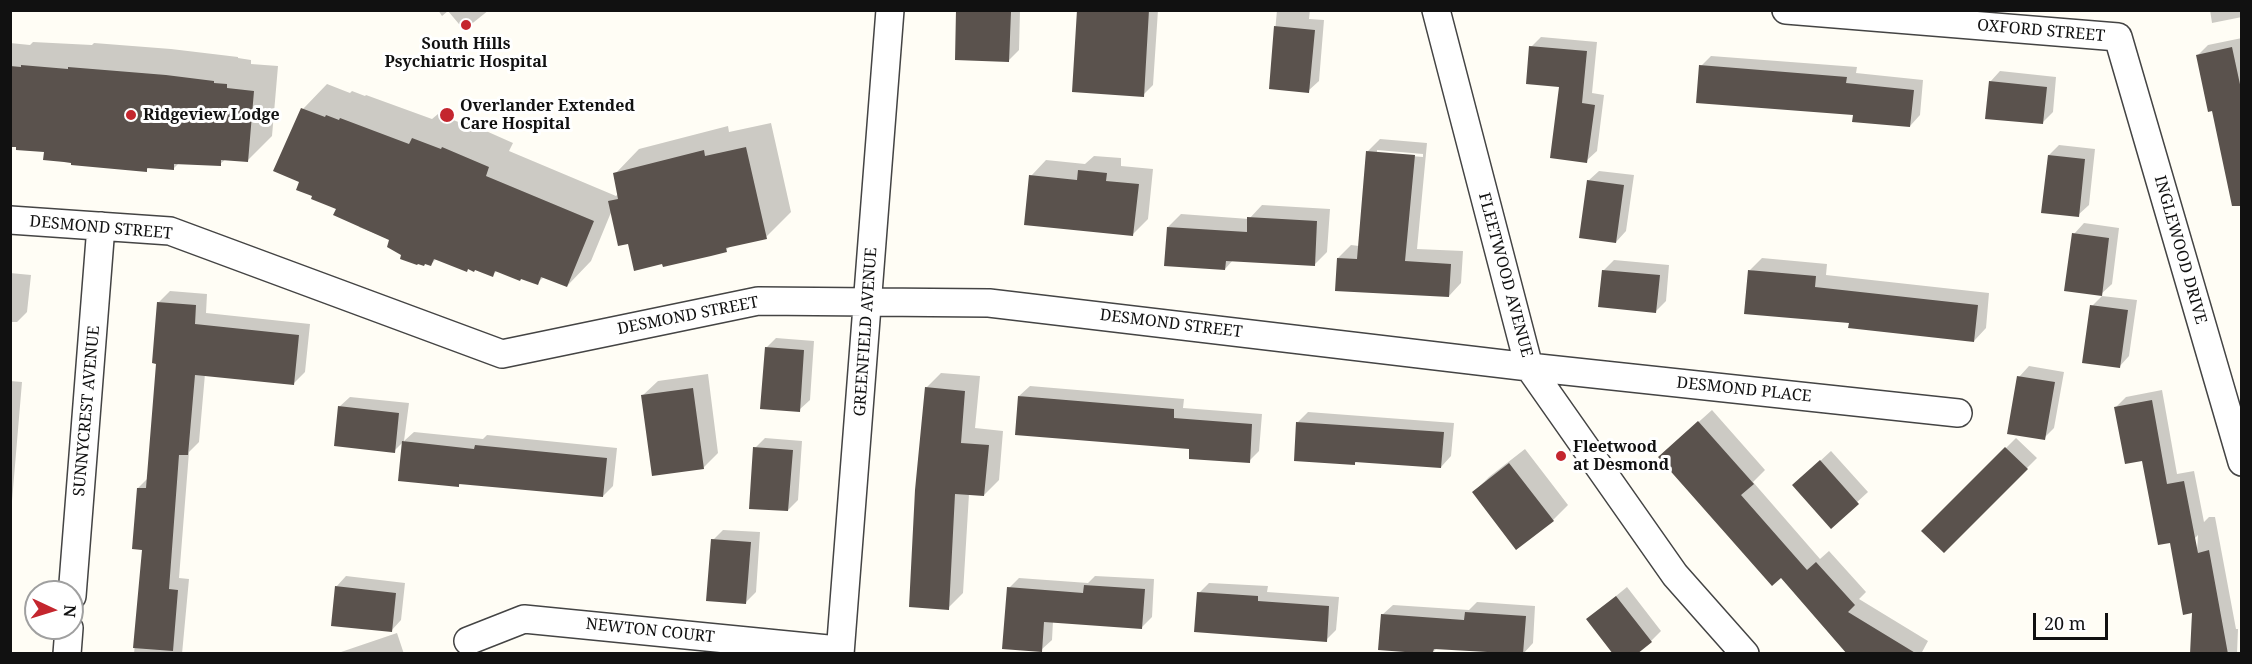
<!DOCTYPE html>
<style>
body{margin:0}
#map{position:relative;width:2252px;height:664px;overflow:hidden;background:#fffdf5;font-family:"Noto Serif",serif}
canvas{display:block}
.frame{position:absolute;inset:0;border:12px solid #111;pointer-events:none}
.north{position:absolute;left:24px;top:580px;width:60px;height:60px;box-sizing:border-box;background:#fff;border:2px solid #a0a0a0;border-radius:50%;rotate:94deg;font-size:16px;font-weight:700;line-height:24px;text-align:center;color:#111}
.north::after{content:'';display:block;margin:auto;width:21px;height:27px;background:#c4262e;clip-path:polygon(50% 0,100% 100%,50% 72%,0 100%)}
.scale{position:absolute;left:2033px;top:613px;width:75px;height:27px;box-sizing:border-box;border:3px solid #111;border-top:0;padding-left:8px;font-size:18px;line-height:21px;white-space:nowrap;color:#111;-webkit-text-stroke:4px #fff;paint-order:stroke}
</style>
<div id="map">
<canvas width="2252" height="664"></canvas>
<div class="frame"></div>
<div class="north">N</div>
<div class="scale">20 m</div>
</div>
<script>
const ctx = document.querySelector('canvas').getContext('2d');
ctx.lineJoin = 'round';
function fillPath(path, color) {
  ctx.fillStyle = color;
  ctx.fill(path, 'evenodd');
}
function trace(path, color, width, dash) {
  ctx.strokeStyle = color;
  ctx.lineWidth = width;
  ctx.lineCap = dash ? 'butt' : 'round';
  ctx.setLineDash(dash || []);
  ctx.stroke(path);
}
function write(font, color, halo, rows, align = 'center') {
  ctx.font = font + ' "Noto Serif",serif';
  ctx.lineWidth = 6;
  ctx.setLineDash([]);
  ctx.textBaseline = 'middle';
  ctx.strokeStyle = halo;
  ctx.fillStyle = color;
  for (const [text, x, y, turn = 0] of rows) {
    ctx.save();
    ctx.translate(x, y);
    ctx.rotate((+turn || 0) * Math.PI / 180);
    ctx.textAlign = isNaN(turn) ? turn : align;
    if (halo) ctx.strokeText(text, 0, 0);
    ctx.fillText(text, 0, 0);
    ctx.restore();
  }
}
fillPath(new Path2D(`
 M438,10H489L464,30L448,11L442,16Z
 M957,10H1020L1019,50L1009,60Z
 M1083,10H1158L1153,85L1143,95Z
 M1277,10H1310L1309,19L1324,20L1319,81L1308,91L1270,88Z
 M2210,10H2242V17L2212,23Z
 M1541,37L1597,42L1592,93L1604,95L1597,151L1586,161L1561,86L1531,47Z
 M2242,38V192L2231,194L2213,110L2197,56L2208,45Z
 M33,42L92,45L94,43L171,49L238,57V58L251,60V64L278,66L272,136L248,160L226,159L220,164L179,163L173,169L150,167L146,170L73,162L46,151L10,68V43L30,45Z
 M1711,56L1857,67L1856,73L1923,80L1920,115L1910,126L1855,114L1701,66Z
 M2000,71L2056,77L2053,112L2042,123L1990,82Z
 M327,84L350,93L352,91L365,96L366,95L432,119L438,114L466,125L468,123L513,143L509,151L616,196L619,193L615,174L639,149L728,126L729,132L771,123L791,212L766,237L731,245L726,250L629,242L612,210L591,261L567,286L544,277L537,283L497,271L492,275L437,258L431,264L403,254L391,240L359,227L360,224L301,181L275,171L303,109Z
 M1380,139L1427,143L1417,249L1463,251L1461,283L1449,296L1338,258L1351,245L1359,246L1368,151ZM1377,150L1423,154V157L1377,153Z
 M2059,145L2095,149L2089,205L2078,215L2049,155Z
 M1094,156L1121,158V166L1153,169L1148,219L1133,234L1031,176L1046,160L1085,164Z
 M1599,171L1634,175L1626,231L1616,242L1588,181Z
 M1262,205L1330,209L1327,252L1314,265L1233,260L1225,269L1168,227L1181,214L1249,219Z
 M2084,223L2119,228L2112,284L2101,294L2074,234Z
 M1762,258L1827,264L1826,275L1989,293L1986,328L1974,341L1750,270Z
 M1614,260L1669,265L1666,301L1656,311L1603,271Z
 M10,273L31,275L27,312L17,322H10Z
 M170,291L207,294L206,313L310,324L305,372L294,383L205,374L199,442L189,452L179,578L189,579L182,654H134L143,548L138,488L148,478L157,362L158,303Z
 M2102,296L2137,300L2129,356L2119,367L2092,306Z
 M776,338L814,341L810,400L799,410L766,348Z
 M2029,366L2064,372L2054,428L2044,438L2019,377Z
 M941,373L980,376L975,428L1003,431L999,480L984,495L969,494L963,593L948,608L926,388Z
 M708,374L718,453L703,468L642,396L658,381Z
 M10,381L22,382L10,525Z
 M1030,386L1184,399L1183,408L1262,414L1259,451L1249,461L1191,448L1019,396Z
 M2162,390L2177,474L2194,471L2204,522L2209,517H2215L2236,629H2238L2237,654H2191L2198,535L2195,538L2143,459L2116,407L2126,397Z
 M350,397L409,403L404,441L414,432L483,439L487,435L617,448L613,486L603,496L462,482L458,486L404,441L394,451L339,407Z
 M1712,410L1765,470L1753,482L1820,559L1829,551L1866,592L1859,599L1928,641L1921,654H1849L1673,445Z
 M1308,412L1454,423L1451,456L1441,467L1357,461L1354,464L1298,422Z
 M765,438L802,441L798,500L788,510L755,448Z
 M2016,438L2037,458L1944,551L1923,531Z
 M1525,449L1568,505L1553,520L1474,492L1489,477Z
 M1831,451L1868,492L1831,526L1805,475Z
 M723,530L760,532L756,592L746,602L713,540Z
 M346,576L405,583L401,620L391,631L336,587Z
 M1095,576L1154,579L1152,617L1142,627L1053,621L1052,640L1041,650L1009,588L1019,578L1088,583Z
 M1209,583L1268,586L1267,592L1339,597L1336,630L1326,640L1199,593Z
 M1627,587L1661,631L1651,641L1588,619Z
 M1477,602L1535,606L1533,643L1523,654L1437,648L1433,652L1380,649L1382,615L1393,605L1469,610Z
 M397,633L404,654H340L341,652Z`), '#0003');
fillPath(new Path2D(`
 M956,10L1011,12L1009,62L955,60Z
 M1077,10H1149L1144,97L1072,92Z
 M1274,26L1315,30L1309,93L1269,89Z
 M1529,46L1587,51L1582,103L1595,105L1587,163L1550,158L1559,87L1526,84Z
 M2232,47L2241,89V206H2232L2212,111L2208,112L2196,55Z
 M21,65L68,69V67L166,75L214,81V83L227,84V88L254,91L248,162L221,160V166L174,164V170L147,168V172L71,165V163L64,162L43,160L44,152L16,150V147H10V66L21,67Z
 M1699,65L1847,77L1846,83L1914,90L1910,127L1852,122L1853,115L1696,103Z
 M1989,81L2047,87L2043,124L1985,119Z
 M301,108L325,117L326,115L339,120L340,118L409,144L412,138L441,149L442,147L489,167L486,176L594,221L567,287L541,277L538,285L521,279L520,281L495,271L493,277L475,270L474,272L468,269L467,272L434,259L431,266L425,264L424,266L418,264L417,265L400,259L401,255L387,247L389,240L333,215L336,209L311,199L312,196L296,190L299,182L273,171Z
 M746,147L767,239L726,248L727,252L711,256L663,267L662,264L634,271L628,244L618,246L608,201L618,199L613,173L704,150L705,156Z
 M1366,151L1415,155L1405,261L1451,264L1449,297L1335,291L1337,258L1357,259Z
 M2048,155L2085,159L2079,217L2041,213Z
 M1078,170L1107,173L1106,181L1139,184L1133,236L1024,225L1029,175L1077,180Z
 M1587,180L1624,185L1616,243L1579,238Z
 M1247,217L1317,221L1315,266L1226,261L1225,270L1164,266L1167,227L1247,232Z
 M2072,233L2109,238L2102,296L2064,291Z
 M1602,270L1660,275L1656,313L1598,307Z
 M1748,270L1816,276L1815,287L1978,305L1974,342L1848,328L1849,323L1744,314Z
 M157,302L196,305L195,324L299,335L294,385L195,375L188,455H179L169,589L178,590L173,651L133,648L142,550L132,549L137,488H146L156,364L152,363Z
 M2090,305L2128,310L2120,368L2082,363Z
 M765,347L804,350L800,412L760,409Z
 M2017,376L2055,382L2045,440L2007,434Z
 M925,387L965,391L961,443L989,445L984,496L955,494L949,610L909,607L915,490Z
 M693,388L704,469L652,476L641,395Z
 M1018,396L1174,409V418L1252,424L1250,463L1189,459V449L1015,435Z
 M2152,400L2167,484L2184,481L2198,553L2209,550L2228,654H2190L2192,613L2183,615L2170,543L2158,545L2142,461L2125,464L2114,407Z
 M338,406L399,413L395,453L334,446Z
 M1698,421L1754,484L1741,495L1807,570L1816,562L1855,605L1848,612L1917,654H1847L1781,578L1772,586L1658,457Z
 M1296,422L1444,432L1441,468L1355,462V465L1294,461Z
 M402,441L474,449L475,445L607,458L603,497L459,484V487L398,481Z
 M753,447L793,450L788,511L749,509Z
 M2005,447L2028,469L1944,553L1921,531Z
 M1820,460L1859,504L1831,529L1792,485Z
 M1509,463L1554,521L1516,550L1472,492Z
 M711,539L751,542L746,604L706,601Z
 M1084,585L1145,589L1142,629L1044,622L1042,652L1002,649L1007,587L1083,593Z
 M335,586L396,593L392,632L331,626Z
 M1197,592L1258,596V601L1329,606L1327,642L1194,632Z
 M1616,596L1652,642L1637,654H1613L1586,619Z
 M1465,612L1526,616L1523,654L1434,649L1432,654L1378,650L1381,614L1464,620Z`), '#5a524d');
const street = new Path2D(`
 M1436,10L1529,367L1675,575L1745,654
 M1786,10L2118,37L2242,462
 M10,220L170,231L502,354L758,301L989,303L1529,367L1958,413
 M72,596L101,226
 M468,641L524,619L828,649L835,654
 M67,654L69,628
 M840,654L890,10`);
trace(street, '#444', 30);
trace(street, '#fff', 27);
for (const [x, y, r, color] of [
 [466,25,6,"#c4262e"],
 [131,115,6,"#c4262e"],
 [447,115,8,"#c4262e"],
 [1561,456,6,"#c4262e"]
]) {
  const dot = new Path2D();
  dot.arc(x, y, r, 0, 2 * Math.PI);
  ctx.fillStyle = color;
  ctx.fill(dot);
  trace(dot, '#fff', 2);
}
write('16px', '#111', '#fff', [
 ["OXFORD STREET",2041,31,5],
 ["DESMOND STREET",101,228,5],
 ["INGLEWOOD DRIVE",2180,250,74],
 ["FLEETWOOD AVENUE",1505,275,75],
 ["DESMOND STREET",688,316,-11],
 ["DESMOND STREET",1171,324,7],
 ["GREENFIELD AVENUE",866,332,-86],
 ["DESMOND PLACE",1744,390,6],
 ["SUNNYCREST AVENUE",87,411,-85],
 ["NEWTON COURT",650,631,6]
]);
write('bold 16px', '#111', '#fff', [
 ["South Hills",466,44,"center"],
 ["Psychiatric Hospital",466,62,"center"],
 ["Overlander Extended",460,106],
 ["Care Hospital",460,124],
 ["Ridgeview Lodge",143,115],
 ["Fleetwood",1573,447],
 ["at Desmond",1573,465]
], 'left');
</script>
